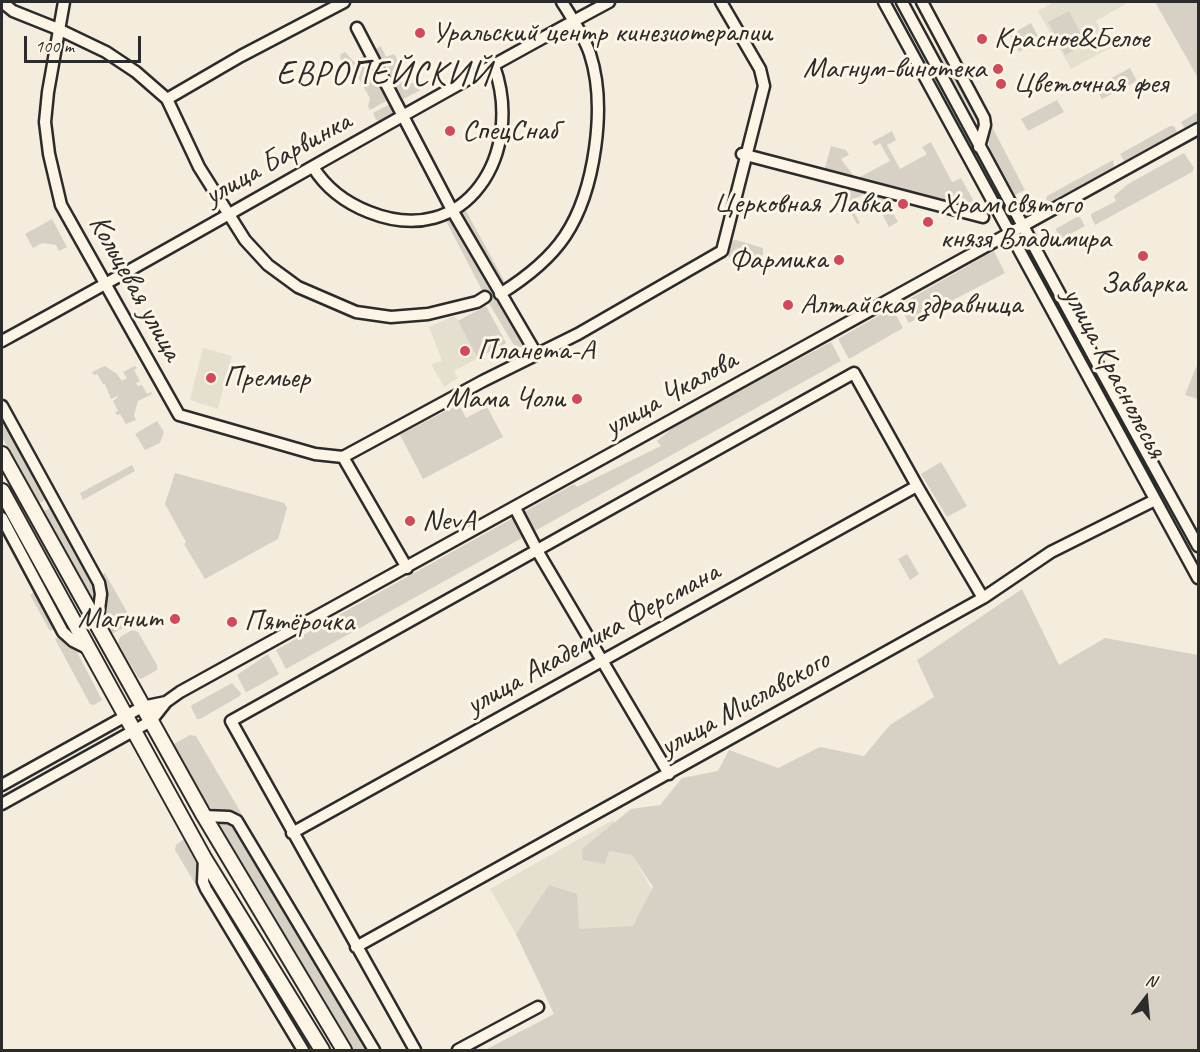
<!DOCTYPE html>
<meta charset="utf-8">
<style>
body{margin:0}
#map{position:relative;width:1200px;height:1052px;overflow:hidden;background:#f4edde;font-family:Caveat,sans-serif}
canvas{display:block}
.frame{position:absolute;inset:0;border:3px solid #2b2b2b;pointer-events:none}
.north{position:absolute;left:1116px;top:968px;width:60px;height:60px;-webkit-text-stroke:4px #fcf5e5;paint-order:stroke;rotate:16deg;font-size:16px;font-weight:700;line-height:24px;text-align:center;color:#2b2b2b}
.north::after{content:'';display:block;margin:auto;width:21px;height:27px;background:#2b2b2b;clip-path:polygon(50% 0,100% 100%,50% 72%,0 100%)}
.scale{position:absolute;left:24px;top:36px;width:117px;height:27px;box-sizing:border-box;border:3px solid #2b2b2b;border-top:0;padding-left:8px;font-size:18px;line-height:21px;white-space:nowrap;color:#2b2b2b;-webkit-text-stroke:4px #fcf5e5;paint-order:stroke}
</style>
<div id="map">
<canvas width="1200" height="1052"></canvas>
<div class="frame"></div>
<div class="north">N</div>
<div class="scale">100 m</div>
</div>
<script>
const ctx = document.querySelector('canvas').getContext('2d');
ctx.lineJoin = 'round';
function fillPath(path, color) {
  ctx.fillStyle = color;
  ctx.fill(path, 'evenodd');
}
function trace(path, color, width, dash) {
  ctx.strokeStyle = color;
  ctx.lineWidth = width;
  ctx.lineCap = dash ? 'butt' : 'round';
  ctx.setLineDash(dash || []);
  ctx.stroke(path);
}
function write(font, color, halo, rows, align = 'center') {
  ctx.font = font + ' Caveat,sans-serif';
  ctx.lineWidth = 6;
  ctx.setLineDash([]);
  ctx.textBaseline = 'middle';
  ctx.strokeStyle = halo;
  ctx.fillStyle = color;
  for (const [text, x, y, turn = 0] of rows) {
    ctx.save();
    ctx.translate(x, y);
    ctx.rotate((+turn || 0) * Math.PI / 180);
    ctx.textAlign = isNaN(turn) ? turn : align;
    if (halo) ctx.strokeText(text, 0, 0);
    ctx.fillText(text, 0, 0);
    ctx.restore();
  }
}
fillPath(new Path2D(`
 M1054,2H1129L1096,21L1110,48L1071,69L1038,11Z
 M486,306L506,343L454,371L458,378L444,387L431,364L442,361L429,327L454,316L459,321Z
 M203,348L232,356L218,409L190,400Z
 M613,820L679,939L557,1005L490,889Z`), '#e5dfd0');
fillPath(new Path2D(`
 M1155,2H1198V78Z
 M1069,11L1086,44L1065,55L1048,22Z
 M1031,23L1040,40L1019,52L1010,35Z
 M938,38L982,117L981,130L940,56L936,39Z
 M381,46L386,57L394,54L409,83H415L421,90L403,99L401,95L394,92L372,51Z
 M345,52L354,62L366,54L388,96V100L370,110L368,106L370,98L355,72L348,71L340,58L341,54Z
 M1130,68L1137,81L1102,99L1095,87Z
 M1057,100L1064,112L1028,131L1021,119Z
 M388,105L394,108L397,114L383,122L376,120L373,113Z
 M1198,112V124L1186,131L1181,122Z
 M991,125L1025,190L1015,195C1005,177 979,145 991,125Z
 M1170,126H1174L1178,134L1130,161H1124L1120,154Z
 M892,131L896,140L887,145L900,169L927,154L922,147L931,142L952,182L961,178L979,211L824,171L831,146L846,150L849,155L841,159L856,179L890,161L880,143L875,146L872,142Z
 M1184,153L1194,168L1192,172L1095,225L1091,216V214L1116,201L1114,196L1128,184Z
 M1113,160L1114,166L1111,170L1050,202L1046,200L1047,196Z
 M849,185L891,198L889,206L898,222L889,227L878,206L872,209L864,194L848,202L860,223L857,224L840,193Z
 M472,198L474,201L465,209L506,284L501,287L456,210Z
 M450,215L494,290L484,294L445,219Z
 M1077,217H1080L1085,226L1061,239L1056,230L1057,228Z
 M52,219L67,247L59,251L56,245L42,243L33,248L25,234Z
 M736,240L763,248V255L738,266H734L726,252L730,241Z
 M994,251L1005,273L909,323L899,305Z
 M496,293L527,344L516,349L486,298Z
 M486,306L506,343L478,358L458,321Z
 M892,308L903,328L849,359L838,339Z
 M831,342L841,361L286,669L276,650L574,484L577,487L661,446L657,441L676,425Z
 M105,366L117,374L122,381L127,378L123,372L135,366L137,368L134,370L140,381L136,383L138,386L142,385L147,394L151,392L152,394L138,401L134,415L136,420L126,424L120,414L117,415L115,412L118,411L113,401L118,397L117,396L111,399L105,384H103L97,374L94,375L92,372Z
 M1196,367L1198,368V399L1185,395Z
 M459,404L466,418L487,407L503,437L423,479L400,435Z
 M2,413L48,498L38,504L2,437Z
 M157,421L164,432L160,443L145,450L135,434Z
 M941,462L967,506L947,517L921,474Z
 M132,465L135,471L83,500L80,493Z
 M175,473L284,503L287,508L278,539L205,579L184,544L186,542L165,504Z
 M52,507L95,585L96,607H94L42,512Z
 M907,554L919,574L910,580L898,559Z
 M105,573L131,619L129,625L109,635L104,627L106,589L100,577Z
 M1022,589L1059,665L1105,638L1198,655V1050H485L554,1014L516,934L549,885L577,894L579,929L633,926L653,887L632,855L609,851L605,864L583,860L582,849L631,809L660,805L682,778L718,771L729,750L778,768L820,747L864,756L890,725L934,697L917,660Z
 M37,590L55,624L54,629L50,631L30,595Z
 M132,630L138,632L157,665V670L141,679L138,677L118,643L120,637Z
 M58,637C65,640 68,647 76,650L102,700L94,705L90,704L55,639Z
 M268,654L279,674L247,692L245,691L237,675Z
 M232,683L241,693L240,696L200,719H197L191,707L192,705Z
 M190,735L196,736L247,823L245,824C229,801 223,817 207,805L172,745Z
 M225,822L232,824L367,1050H352L218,824Z
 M184,839L198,862L199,883L206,902L175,850L176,845Z`), '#d6d1c4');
const minor = new Path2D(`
 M2,2L13,11L58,29L106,52L136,72L167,99L199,167L245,240L268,265L298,287L356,312L391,317L428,314L477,302L485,297
 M64,2L48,92L45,122L49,154L61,205L179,415L315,454L343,457L483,381L578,334L722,251L764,86L760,69L721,2
 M884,2L1198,578
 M902,2L1096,361L1198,546
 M922,2L984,118L985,125L979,147
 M357,28L452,210L534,350
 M167,99L241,56L344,2
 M742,154L983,217
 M313,167C326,188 346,203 369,212C467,251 525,152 494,66
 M500,294C524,279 549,260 565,236C595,191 607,106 590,54C584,36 572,18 562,2
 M2,341C206,230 405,111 609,2
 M2,406L99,583L101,594L97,625
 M343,457L407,568
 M515,508L538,552L669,774
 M2,518L63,632L73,641L89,649
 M2,785L142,707L166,702
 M2,804L151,721L166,702L180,692L1198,129
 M204,816L229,817L237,821L374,1050
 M292,833L917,486
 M204,858L203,882L206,889L303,1050
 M356,947L983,598L1051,552L1155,500
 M415,1050L231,721L854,373L917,486L983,598
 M458,1050L538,1007`);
const major = new Path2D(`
 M2,454L204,816L344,1050
 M2,491L204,858L322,1050`);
trace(minor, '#2b2b2b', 15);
trace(major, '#2b2b2b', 18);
trace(minor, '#fcf5e5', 10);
trace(major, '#fcf5e5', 14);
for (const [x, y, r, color] of [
 [420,33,6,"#d1495b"],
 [982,39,6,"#d1495b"],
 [998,69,6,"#d1495b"],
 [1001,84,6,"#d1495b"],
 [450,131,6,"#d1495b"],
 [903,204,6,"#d1495b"],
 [928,222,6,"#d1495b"],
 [1143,256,6,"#d1495b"],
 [839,260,6,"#d1495b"],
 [788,305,6,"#d1495b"],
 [465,351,6,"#d1495b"],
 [211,378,6,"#d1495b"],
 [577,399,6,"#d1495b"],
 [410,521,6,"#d1495b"],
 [175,619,6,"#d1495b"],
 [232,622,6,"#d1495b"]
]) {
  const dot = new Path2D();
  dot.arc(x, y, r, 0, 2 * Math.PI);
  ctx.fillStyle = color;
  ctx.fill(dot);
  trace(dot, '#fcf5e5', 2);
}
write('30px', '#2b2b2b', '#fcf5e5', [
 ["Уральский центр кинезиотерапии",432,33],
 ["Красное&Белое",994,39],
 ["Магнум-винотека",986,69,"right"],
 ["Цветочная фея",1013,84],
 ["СпецСнаб",462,131],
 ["Церковная Лавка",891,204,"right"],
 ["Храм святого",940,205],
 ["князя Владимира",940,239],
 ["Фармика",827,260,"right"],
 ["Заварка",1143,284,"center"],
 ["Алтайская здравница",800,305],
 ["Планета-А",477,351],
 ["Премьер",223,378],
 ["Мама Чоли",565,399,"right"],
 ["NevA",422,521],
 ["Магнит",163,619,"right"],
 ["Пятёрочка",244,622]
], 'left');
write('30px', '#2b2b2b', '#fcf5e5', [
 ["улица Барвинка",278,159,-29],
 ["Кольцевая улица",135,288,61],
 ["улица Краснолесья",1114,373,62],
 ["улица Чкалова",671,394,-29],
 ["улица Академика Ферсмана",593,639,-29],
 ["улица Миславского",745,704,-29]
]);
ctx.letterSpacing = '1.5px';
write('33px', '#2b2b2b', '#fcf5e5', [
 ["ЕВРОПЕЙСКИЙ",384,75]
]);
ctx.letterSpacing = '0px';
</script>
